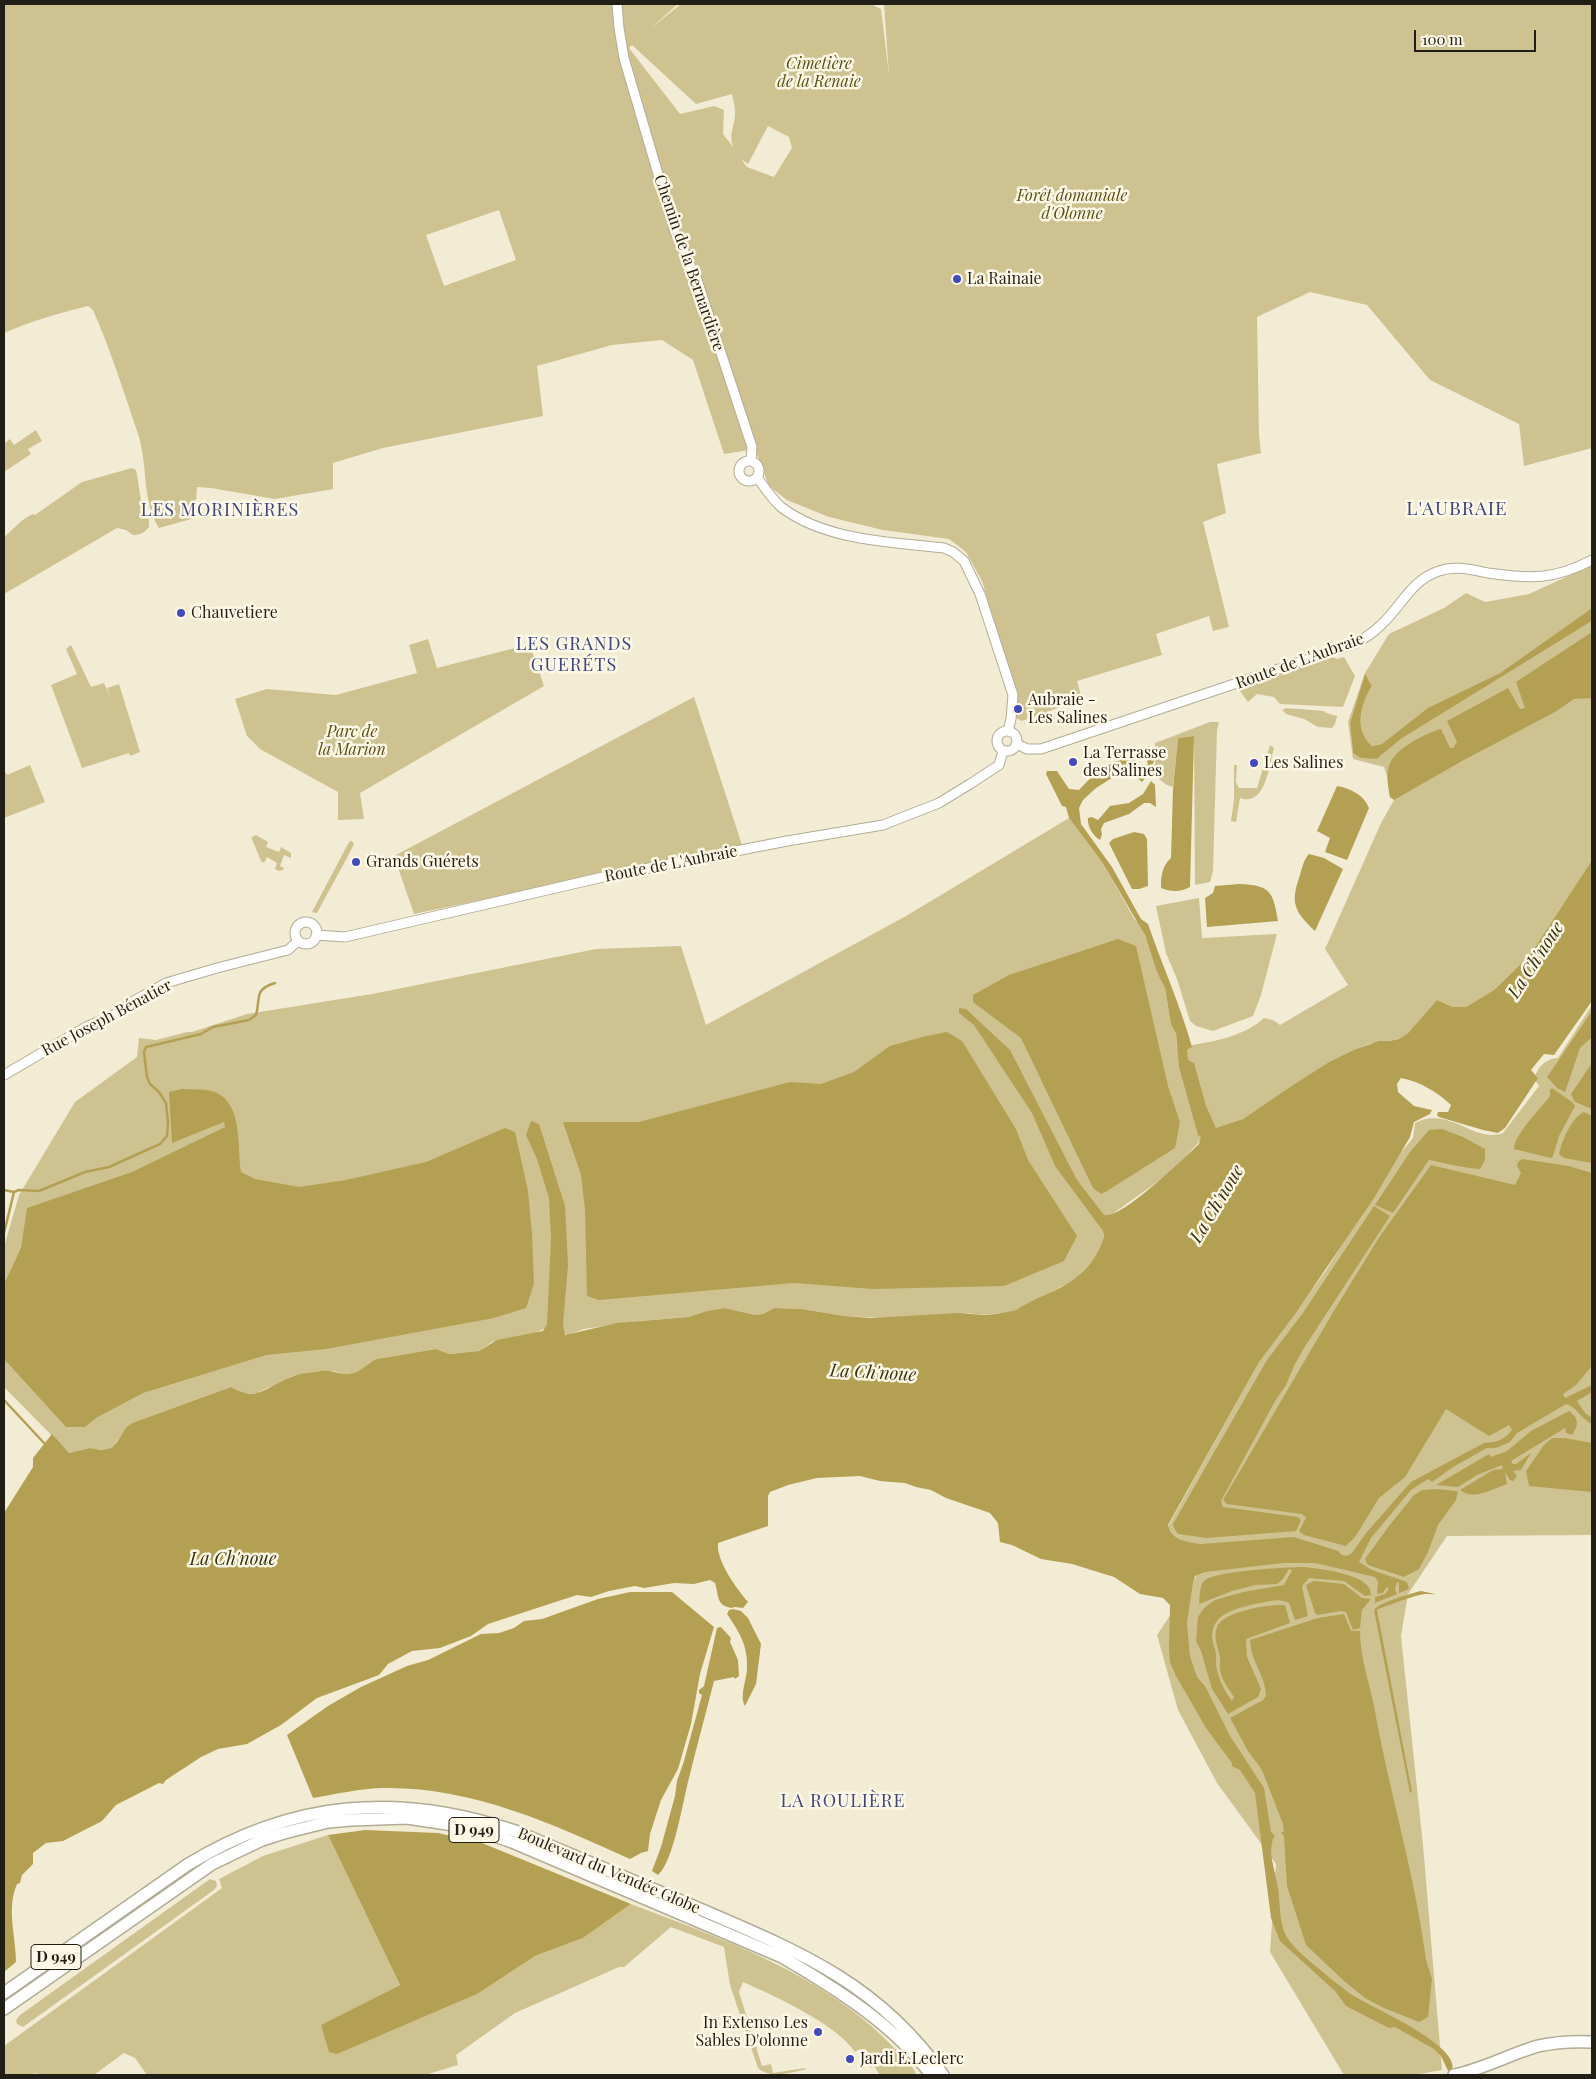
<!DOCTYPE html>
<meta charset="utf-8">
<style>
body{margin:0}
#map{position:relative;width:1596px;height:2079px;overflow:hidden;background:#f2ecd5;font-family:"Playfair Display",serif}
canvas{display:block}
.frame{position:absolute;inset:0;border:5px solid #211e16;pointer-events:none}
.scale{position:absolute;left:1414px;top:30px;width:122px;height:22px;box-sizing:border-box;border:2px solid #211e16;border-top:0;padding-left:6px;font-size:15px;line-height:18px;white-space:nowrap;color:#211e16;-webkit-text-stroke:4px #fef9e7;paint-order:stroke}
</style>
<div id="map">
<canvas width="1596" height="2079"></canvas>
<div class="frame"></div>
<div class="scale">100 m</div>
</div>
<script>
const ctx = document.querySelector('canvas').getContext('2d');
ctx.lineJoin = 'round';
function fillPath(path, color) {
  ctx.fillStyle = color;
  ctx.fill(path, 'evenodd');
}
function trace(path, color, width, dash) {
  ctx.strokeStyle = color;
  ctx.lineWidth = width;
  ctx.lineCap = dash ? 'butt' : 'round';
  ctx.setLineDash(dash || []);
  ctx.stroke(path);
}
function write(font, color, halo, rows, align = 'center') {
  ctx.font = font + ' "Playfair Display",serif';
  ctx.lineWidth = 5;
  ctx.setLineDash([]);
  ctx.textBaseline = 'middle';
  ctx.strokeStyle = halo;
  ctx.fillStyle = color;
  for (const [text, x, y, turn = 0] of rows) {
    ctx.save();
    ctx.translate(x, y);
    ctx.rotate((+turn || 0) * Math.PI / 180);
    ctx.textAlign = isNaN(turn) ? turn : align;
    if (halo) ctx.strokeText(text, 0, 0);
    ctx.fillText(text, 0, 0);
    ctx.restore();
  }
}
fillPath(new Path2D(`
 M4,4H678L651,28L681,4H871L881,9L889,74L884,4H1592V448L1524,466L1519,424L1430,380L1367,305L1310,292L1257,317L1259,435L1261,453L1217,464L1226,513L1203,522L1229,627L1213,631L1209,616L1156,634L1162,655L1077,681L1082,699L1022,721L1016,718L1015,689L982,581L966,552L949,539L883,530L829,517L787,500L769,486L755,449L724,454L693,360L662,340L612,345L537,366L543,416L383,448L333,463V489L275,499L211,488L197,487L195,518L159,528C144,504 147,478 142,451C140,436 133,421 129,407C118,374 107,342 93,310L88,306C59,313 31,321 4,333ZM632,45L696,104L732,94C733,100 736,109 735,115C734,128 728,136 734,148L723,134L724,110L714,106L680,114L629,48ZM768,126L789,137L792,148L774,177L747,167L741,159L748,164ZM499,210L516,260L444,286L426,235Z
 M36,430L42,441L28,449L31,454L4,472L5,443L10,439L14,445Z
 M132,468L136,470L137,475L142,506L149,520V527C144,533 140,535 133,535L126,530L117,528L4,594V537C14,529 21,519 33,514L35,515L82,482Z
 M1592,565V608L1500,673L1474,686L1382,744L1372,746C1354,728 1360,706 1372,686L1365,675L1350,723L1353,753L1377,759L1401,739L1592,621V860L1530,955L1494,990L1466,1007H1453L1437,1000L1408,1033L1399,1039L1369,1044L1329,1062L1243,1119L1218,1128L1201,1140L1171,1172L1111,1215L1097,1222L1103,1231V1243L1092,1262L1076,1279L1016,1310L1005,1313L977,1315L969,1313L885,1318L844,1316L802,1309L774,1308L763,1314L755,1315L725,1308L707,1311L688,1317L638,1321L584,1329L567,1335L547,1327L536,1333L492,1342L479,1351L449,1354L436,1349L377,1359L370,1362L361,1370L353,1374L346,1375L334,1371L292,1376L257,1393H241L231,1387L132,1423L111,1448L101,1450L90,1448L69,1453L4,1387V1247L19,1195L75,1102L137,1057L139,1038L156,1040L187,1032H192L247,1014L372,994L596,949L681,946L706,1025L906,916L1069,818L1102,862L1135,920L1141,925L1165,988L1171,1025L1176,1033L1177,1048C1207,1042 1241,1039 1264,1018L1273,1020L1280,1025L1348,985L1325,949L1381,823L1394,800L1390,797L1387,776L1384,767L1353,759L1348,722L1365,673L1389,634L1444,608L1466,593L1485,602L1529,594Z
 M428,639L437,668L515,648L532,651L544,686L360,793L364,819L338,820V792L260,749L247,736L235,699L267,689L336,695L417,673L409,645Z
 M71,645L91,687L104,683L112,701L107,688L119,684L140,752L130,756L129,753L82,768L51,685L77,674L66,649Z
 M1333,657L1337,659L1344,657L1355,676L1343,707L1280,704L1274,697L1257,694L1248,702L1240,691L1241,688Z
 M694,697L742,845L414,914L394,856Z
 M1286,708L1324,711L1326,713L1337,716L1335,724L1332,728L1318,727L1304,719L1286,714L1282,710Z
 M1210,722H1219L1217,730L1213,871L1210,882L1195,885L1194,736L1178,738L1173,787L1167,785L1155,776V743Z
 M1270,745L1274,748C1269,765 1266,807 1240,798L1236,822L1231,821L1234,799V765H1237L1236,782L1239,788H1257Z
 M30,765L45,802L4,818V770L7,775Z
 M256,835L268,842L266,847L279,852L281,847L291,853V858L284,855L280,866L284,868L283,870L279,871L275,869L277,863L267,857L264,863L261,861L252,839V837Z
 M352,841L354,844L349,854L317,913L312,912L349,842Z
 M1199,898L1202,938L1277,934L1261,995L1253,1016L1213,1031L1196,1026L1190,1021L1177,979L1166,953L1156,906Z
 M1592,1005V1535L1447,1536L1408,1594L1401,1636L1423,1845L1442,2070L1414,2075H1344L1270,1952L1276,1864L1217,1783L1178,1710L1157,1635L1199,1572L1173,1543L1166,1530L1262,1356L1325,1272L1397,1157L1413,1138L1415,1123C1450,1105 1474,1144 1503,1133L1539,1086L1535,1080C1535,1069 1546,1058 1558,1058Z
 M328,1835L400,1985L322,2025L479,1993L535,1956L583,1938L631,1904C725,1940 829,1976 898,2052C904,2058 915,2068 916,2075H880L874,2066L871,2068L858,2050L855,2052C836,2024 775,1996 743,1982L739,1992L762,2066L771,2064L773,2073L805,2068L806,2069C791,2073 770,2079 758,2068L730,1985L724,1947L671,1927L624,1967H619L515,2013L456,2055L458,2065L425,2075H147L135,2058L124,2053L94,2075H41L35,2073L31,2075H4V2046L222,1888L219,1879L263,1856Z
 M210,1879L216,1881L217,1886L214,1890L23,2027L17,2024L16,2020L20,2015Z`), '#cfc291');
fillPath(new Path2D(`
 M1592,608V621L1401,739L1377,759L1361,758L1353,753L1350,723L1365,674L1372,686C1360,706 1354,729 1372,746L1382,744L1428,708L1500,673Z
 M1592,632V698L1574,699L1555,712L1462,761L1394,800L1390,797C1388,786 1385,771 1391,761C1399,747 1426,733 1441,729L1450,748H1453L1457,742L1447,721L1508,688L1520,709L1525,708L1516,682Z
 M1194,736L1190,887C1181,892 1171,892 1161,888C1161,876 1162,866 1171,858L1173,789L1178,738Z
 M1149,746C1157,754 1156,760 1150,768L1148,767L1147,759H1137L1134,762L1135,766L1146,777L1142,782L1137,778L1129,767L1096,788L1083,800L1079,808L1081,824L1112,867L1141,919L1148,924C1162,965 1180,1004 1192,1047L1187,1050L1188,1060L1194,1063L1206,1106L1216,1128L1243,1119L1290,1087L1329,1062L1354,1050L1379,1041H1389L1399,1039L1408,1033L1437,1000L1453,1007H1466L1494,990L1530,955L1592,860V1001L1554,1055L1544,1054L1531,1070L1538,1078L1505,1128L1498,1133L1483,1130L1439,1117L1437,1115L1438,1112H1448L1451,1105C1437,1092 1421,1082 1401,1078L1397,1084L1398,1092L1414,1106L1432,1110L1430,1114L1414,1122L1410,1137L1374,1198L1295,1314L1259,1362L1168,1525C1171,1541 1188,1542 1201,1544L1294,1537L1338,1551L1342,1555L1347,1556L1352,1553L1366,1533L1411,1482L1484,1443C1498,1442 1504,1440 1512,1430L1509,1425L1489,1436L1446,1409L1405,1477L1379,1498L1355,1537L1346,1546L1304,1535L1299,1531L1306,1518L1302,1514L1227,1504L1223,1500L1335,1309L1380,1236L1431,1165L1515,1185L1521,1173L1517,1166L1518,1162L1522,1159L1569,1166L1592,1173V1366L1576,1385L1563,1394L1565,1398L1592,1385V1392L1577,1401L1585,1413L1592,1418V1424C1581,1419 1577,1407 1566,1404L1517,1433L1510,1442L1496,1448H1487L1453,1467L1432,1482L1428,1479L1411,1490L1371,1538L1359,1562L1372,1570L1407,1582L1409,1588L1407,1590L1399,1593V1583L1397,1582L1395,1589L1397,1594L1375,1603V1597L1385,1594L1389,1589L1387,1587L1383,1593L1377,1594L1378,1582L1375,1577L1315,1563H1283L1205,1572L1195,1576L1193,1582L1187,1623L1190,1656L1197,1677L1205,1686L1230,1736L1264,1788L1271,1832L1275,1836L1273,1838C1272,1843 1271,1848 1271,1853C1272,1863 1275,1872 1277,1883C1281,1900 1278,1924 1288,1939C1296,1952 1334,1981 1348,1992C1365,2006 1471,2047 1450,2075L1441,2056L1434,2049L1395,2027L1389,2028L1346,2006L1335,1991L1280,1941L1271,1918L1255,1793L1240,1770L1232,1766V1763L1206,1728L1176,1676L1170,1662L1169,1651L1170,1605L1163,1598L1140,1594L1114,1577L1072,1564L1041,1559L1012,1545L1000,1542L998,1523L990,1513L946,1498L931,1490L916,1487L905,1483L880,1481L860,1476L817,1478L788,1485L770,1492L768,1496V1526L718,1543C716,1561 737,1589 748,1602L743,1608L735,1607L731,1608C716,1605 719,1596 715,1583L710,1580L694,1584L674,1583L644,1588L635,1586L609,1591L591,1597L577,1595L488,1624L471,1636L440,1648L412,1651L388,1664L379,1675L317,1698L281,1725L247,1744L218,1749L201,1757L166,1780L163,1784L159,1783L116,1805L102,1821L63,1841L46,1843L33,1853V1864L22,1875L20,1883L17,1884C6,1909 16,1936 16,1962L4,1972V1513L33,1467V1458L52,1434L69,1453L90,1448L101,1450L111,1448L117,1442L126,1428L132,1423L231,1387C258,1403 266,1386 291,1377C300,1373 311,1373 321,1371C333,1369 343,1377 354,1373C363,1370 368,1362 377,1359L436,1349L449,1354L479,1351L497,1340L543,1331L547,1324L551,1239L549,1198L537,1159L526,1135L531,1121L539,1124L565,1206L568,1265L563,1324L565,1335L617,1323L688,1317L707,1311L725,1308L755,1315L763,1314L774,1308L802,1309L844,1316L872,1318L958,1313C965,1313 972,1314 979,1315C991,1315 1004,1313 1016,1310C1046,1291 1079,1287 1097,1253C1101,1245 1105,1240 1103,1231L1055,1166L1032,1113L974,1025L959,1013V1008L966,1009L1010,1050L1077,1180L1104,1215C1121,1220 1185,1157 1199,1144L1201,1137L1198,1135L1179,1067L1176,1033L1171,1025L1165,988L1157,972L1145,935L1102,862L1069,818L1066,807L1062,806L1046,774L1047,771H1057L1069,789L1079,790L1098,770Z
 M1151,781L1155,785L1156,807L1150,803H1144L1129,814L1104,823L1101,829L1102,834L1100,840C1093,836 1087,826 1088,818L1092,817L1098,820L1110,806L1129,803L1143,794Z
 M1337,786C1350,788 1364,795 1369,808L1347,860L1325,852L1330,838L1317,831Z
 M1134,832L1144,834L1147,839L1148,886L1139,889H1132L1109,843L1113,839Z
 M1309,854L1324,858L1343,869L1315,931C1294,911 1290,903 1300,875C1302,868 1304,859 1309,854Z
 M1239,884C1271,885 1273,892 1278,921L1207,927L1205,898L1213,893L1215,886Z
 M1118,939L1136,946L1168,1086L1180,1122L1175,1148L1107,1191L1101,1194L1093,1188L1021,1038L973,1002V995L1009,975Z
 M1592,1011V1037L1580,1048L1565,1092L1557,1088L1547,1077Z
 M947,1032L962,1041L1016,1129L1028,1160L1077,1236L1064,1261L1004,1286L873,1289L794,1283L599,1300L587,1296L585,1210L581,1175L563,1122H639L790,1082L821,1084L854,1072L890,1046L926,1036Z
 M1592,1063V1109L1575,1102L1571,1094Z
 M1552,1088L1572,1102L1575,1106L1559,1136L1553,1156L1551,1158L1514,1149C1513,1136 1542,1107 1550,1096V1090Z
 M182,1089C192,1090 208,1088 217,1093C243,1106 237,1147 241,1172L255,1179L299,1187L346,1180L426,1162L505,1128L515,1132L528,1191L532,1233L534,1284L526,1308L494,1318L326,1349L266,1355L143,1393L96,1418L85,1427H66L4,1359V1282L6,1280L21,1248L27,1208L132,1172L225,1127L224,1122L172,1143L169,1092Z
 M1584,1112L1592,1116V1163L1564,1158L1559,1154C1562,1141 1571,1118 1584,1112Z
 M1442,1129L1463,1137L1485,1149V1160L1480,1169C1462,1168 1446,1163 1429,1160L1393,1213L1375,1205L1410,1152L1429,1130Z
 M1374,1206L1390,1216L1304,1348L1294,1366L1286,1385L1275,1401L1221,1501L1223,1507L1298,1517L1301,1520L1296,1531L1207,1538L1178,1534L1174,1528L1173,1524L1267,1360L1303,1313Z
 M1569,1411C1579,1418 1579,1425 1572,1435L1566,1433L1565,1428L1511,1461L1513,1464H1516L1531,1453L1521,1470L1513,1471L1517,1476L1513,1481L1510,1480L1505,1472L1507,1484C1493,1489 1473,1501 1460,1490L1493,1470L1503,1469L1502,1465L1477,1475L1458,1487L1436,1485L1489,1454L1491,1457L1507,1451L1531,1431Z
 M1552,1438H1565L1592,1443V1492L1529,1486L1526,1471L1544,1445Z
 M1436,1489L1456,1491L1458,1492L1456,1500L1438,1525L1428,1552L1419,1569L1404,1577L1368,1565L1365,1559L1389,1526L1414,1495L1422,1490Z
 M1305,1567C1321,1569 1372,1574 1371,1595L1365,1596L1344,1581L1309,1578L1302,1586L1308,1616L1295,1620L1289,1603C1279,1597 1266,1602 1255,1604C1238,1608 1213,1613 1212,1635C1212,1642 1215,1647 1216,1654C1217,1659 1215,1664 1217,1669C1219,1681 1225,1691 1232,1701L1234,1697C1228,1688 1221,1679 1220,1669C1219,1665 1221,1661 1220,1657C1218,1647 1213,1638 1217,1627C1223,1611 1270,1604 1285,1605L1290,1623L1246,1639L1247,1657L1261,1689L1258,1697L1228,1714L1212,1689L1201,1651L1196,1641L1198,1617L1204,1608L1215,1600L1243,1592L1284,1585L1292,1570L1289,1569L1283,1579L1277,1584L1255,1585L1232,1591L1199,1604C1200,1597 1199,1586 1204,1581C1212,1571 1289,1567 1305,1567Z
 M1314,1581L1344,1584L1362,1598L1371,1599L1362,1610L1360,1628L1353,1630L1346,1612L1341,1611L1318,1615L1315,1613L1306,1585Z
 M1421,1591L1435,1594C1431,1595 1425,1593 1420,1595C1414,1596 1379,1608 1377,1610L1412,1792L1410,1793L1374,1610C1378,1603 1412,1593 1421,1591Z
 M630,1592H672L714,1627L700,1674L691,1724L678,1769L661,1800L650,1834L648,1851L641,1853L630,1859C551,1823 470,1786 381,1788C358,1789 336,1794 313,1798L287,1735L328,1706L361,1687L407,1666L428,1660L481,1634L499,1633L514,1628L524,1621L542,1619L598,1599Z
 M733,1609L741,1611L748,1618L761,1644L756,1684L745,1706C739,1695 747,1680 747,1668C748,1645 739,1632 727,1614L729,1610Z
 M1344,1614L1351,1631H1360C1360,1657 1369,1681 1374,1706C1389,1791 1415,1874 1426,1960L1432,1979L1428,2017L1419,2022L1384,2008L1365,1998L1344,1981L1306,1945L1287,1886L1284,1836L1281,1833L1284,1831L1283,1824L1262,1770L1248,1751L1230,1718L1263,1700L1266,1696C1266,1676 1251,1663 1250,1640L1318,1618Z
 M721,1627L731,1638L730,1642L738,1660L739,1676L735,1679L734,1677L714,1681C706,1713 697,1745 689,1778C683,1800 674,1861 658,1875L652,1871L661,1847L675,1796L677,1781L684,1761L702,1695L699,1693V1690L704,1686L717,1628Z
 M365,1830L438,1833L482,1843L631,1904L583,1938L535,1956L479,1993L337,2054L329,2052L321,2025L400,1985L328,1835Z`), '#b4a053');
trace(new Path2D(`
 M4,1190L14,1192
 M4,1233L14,1192L19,1190L39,1191L85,1172L109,1167L160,1144L167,1136L168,1123L166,1103L159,1092L150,1084L147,1077L144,1052L146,1047L201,1034L213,1027L249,1020L256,1015C261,998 253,990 275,983
 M4,1400L44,1443`), '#b4a053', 2.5);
const minor = new Path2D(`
 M617,4L619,28L624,58L675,232L697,280L752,447L751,461
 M739 471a10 10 0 1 1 20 0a10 10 0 1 1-20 0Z
 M757,477C764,487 772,499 781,507C826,541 891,542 944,548L953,552L964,561L980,594L1013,695L1011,719L1008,731
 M997 741a10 10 0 1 1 20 0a10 10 0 1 1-20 0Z
 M1017,744L1027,749H1041L1356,643C1365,638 1373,633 1381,625C1401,607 1411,580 1439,571C1455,565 1472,570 1488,573C1530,579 1554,580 1592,560
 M295 933a11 11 0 1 1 22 0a11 11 0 1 1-22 0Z
 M316,935L345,937L603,877L787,841L883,825L939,803L970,784L999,765L1003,751
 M4,1075L86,1027L115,1014L132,1002L166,983L217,968L288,950L298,941`);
const major = new Path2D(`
 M4,1993L187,1865C293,1800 399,1792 515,1831C575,1856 634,1881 693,1906C795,1950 877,1981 943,2075
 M4,2009L212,1864L262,1840L284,1833L328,1822L351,1820L407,1818L460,1826L486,1833L512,1842L782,1957C835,1988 895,2025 931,2075
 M1454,2075C1484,2069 1510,2054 1538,2046C1556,2042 1574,2041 1592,2042`);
trace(minor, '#b2ac96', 11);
trace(major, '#b2ac96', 14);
trace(minor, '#fff', 9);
trace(major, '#fff', 11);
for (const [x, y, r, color] of [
 [957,279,5,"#434abe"],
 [181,613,5,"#434abe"],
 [1018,709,5,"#434abe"],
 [1073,762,5,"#434abe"],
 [1254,763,5,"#434abe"],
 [356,862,5,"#434abe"],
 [818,2032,5,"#434abe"],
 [850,2059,5,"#434abe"]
]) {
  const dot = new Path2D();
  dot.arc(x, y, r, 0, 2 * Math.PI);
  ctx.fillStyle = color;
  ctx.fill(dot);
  trace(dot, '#fef9e7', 2);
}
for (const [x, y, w] of [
 [474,1830,50],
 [56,1957,50]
]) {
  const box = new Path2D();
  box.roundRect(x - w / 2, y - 12.5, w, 25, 4);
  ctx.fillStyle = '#fef9e7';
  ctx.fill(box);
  trace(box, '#211e16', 1);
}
write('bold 15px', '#211e16', null, [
 ["D 949",474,1830],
 ["D 949",56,1957]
]);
write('italic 16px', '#5c4d12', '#fef9e7', [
 ["Cimetière",819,64],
 ["de la Renaie",819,82],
 ["Forêt domaniale",1072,196],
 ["d'Olonne",1072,214],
 ["Parc de",352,732],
 ["la Marion",352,750]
]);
write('16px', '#211e16', '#fef9e7', [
 ["Chemin de la Bernardière",689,263,71],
 ["Route de L'Aubraie",1300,661,-20],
 ["Route de L'Aubraie",671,864,-11],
 ["Rue Joseph Bénatier",107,1018,-28],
 ["Boulevard du Vendée Globe",609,1871,23]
]);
write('16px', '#211e16', '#fef9e7', [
 ["La Rainaie",967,279],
 ["Chauvetiere",191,613],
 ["Aubraie -",1028,700],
 ["Les Salines",1028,718],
 ["La Terrasse",1083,753],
 ["des Salines",1083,771],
 ["Les Salines",1264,763],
 ["Grands Guérets",366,862],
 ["In Extenso Les",808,2023,"right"],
 ["Sables D'olonne",808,2041,"right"],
 ["Jardi E.Leclerc",860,2059]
], 'left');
ctx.letterSpacing = '1px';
write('18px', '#3d4683', '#fef9e7', [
 ["LES MORINIÈRES",220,510],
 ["LES GRANDS",574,644],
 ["GUERÉTS",574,665],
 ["LA ROULIÈRE",843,1801]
]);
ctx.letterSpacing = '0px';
write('italic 18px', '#382f0c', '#fef9e7', [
 ["La Ch'noue",1536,960,-57],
 ["La Ch'noue",1217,1204,-59],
 ["La Ch'noue",873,1373,3],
 ["La Ch'noue",233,1559]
]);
ctx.letterSpacing = '1px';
write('19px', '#3d4683', '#fef9e7', [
 ["L'AUBRAIE",1457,509]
]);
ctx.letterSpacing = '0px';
</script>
